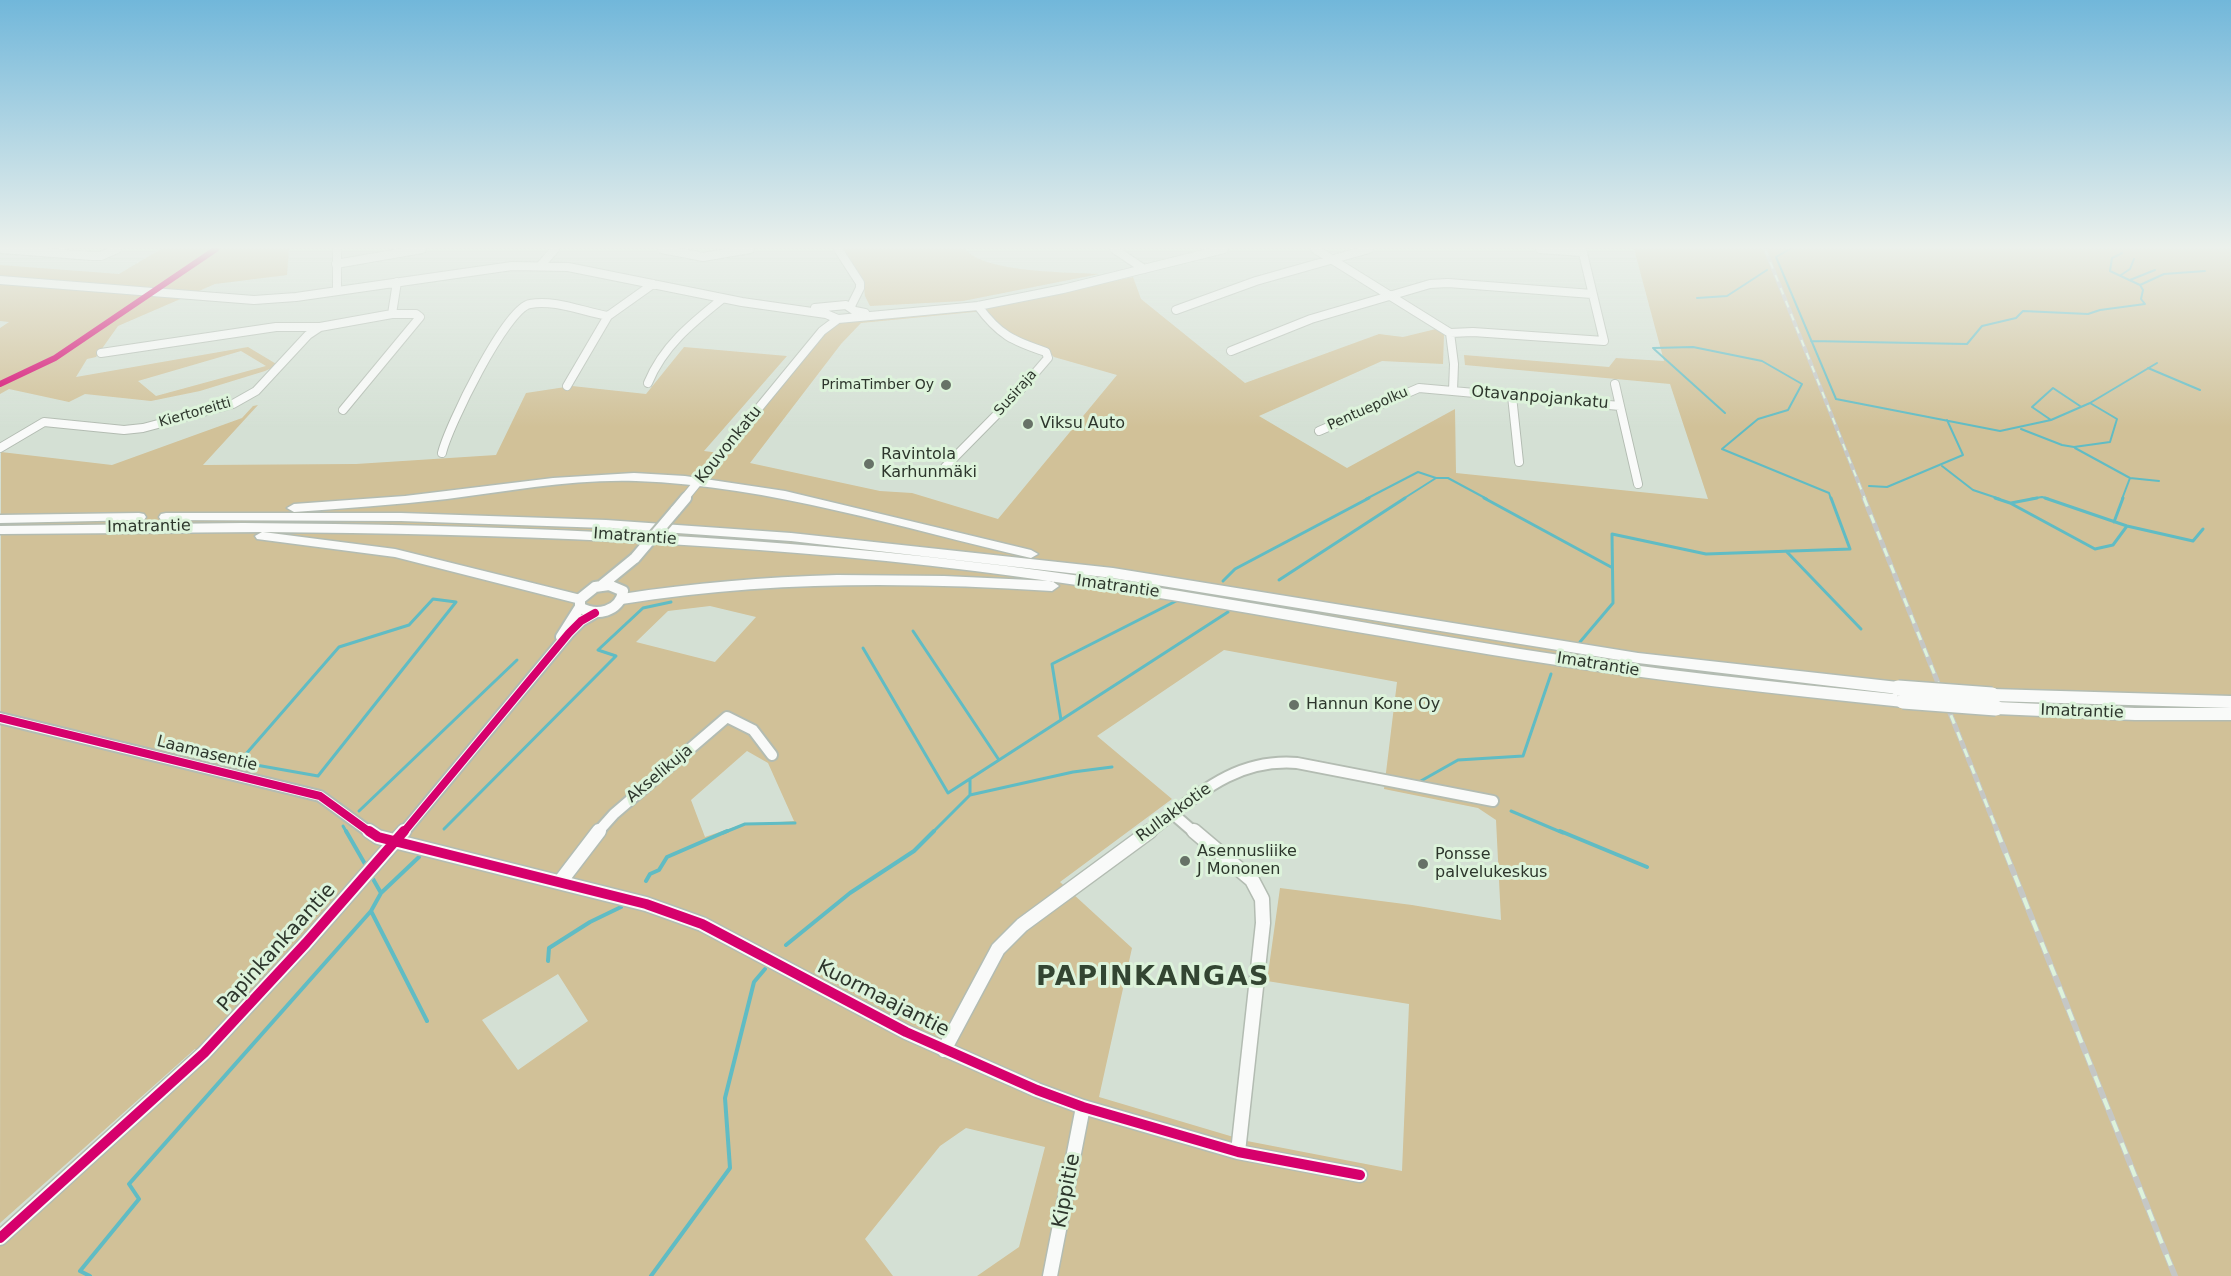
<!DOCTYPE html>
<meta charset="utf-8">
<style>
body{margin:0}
canvas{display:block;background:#d4e0d4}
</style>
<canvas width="2231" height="1276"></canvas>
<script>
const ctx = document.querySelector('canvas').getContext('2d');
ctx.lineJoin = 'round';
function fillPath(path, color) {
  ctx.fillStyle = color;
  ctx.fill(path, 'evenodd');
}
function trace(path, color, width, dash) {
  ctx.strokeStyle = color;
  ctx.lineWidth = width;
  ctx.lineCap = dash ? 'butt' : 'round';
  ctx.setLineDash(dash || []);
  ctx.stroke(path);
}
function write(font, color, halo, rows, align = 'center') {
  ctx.font = font + ' "DejaVu Sans",sans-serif';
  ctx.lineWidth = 6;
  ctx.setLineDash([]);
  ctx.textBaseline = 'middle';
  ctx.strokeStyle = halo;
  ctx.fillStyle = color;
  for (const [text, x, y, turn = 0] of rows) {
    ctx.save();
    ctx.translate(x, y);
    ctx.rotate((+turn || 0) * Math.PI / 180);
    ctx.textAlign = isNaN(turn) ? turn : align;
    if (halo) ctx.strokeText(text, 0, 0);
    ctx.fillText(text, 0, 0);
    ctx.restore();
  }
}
fillPath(new Path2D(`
 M161,249H289L287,275L215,284L118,326L96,357L87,359L76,377L248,347L278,365L265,371L200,391L151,401L85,394L69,402L9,389L0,394V328L9,322L0,321V265L119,274ZM241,351L266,366L156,396L138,381Z
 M842,249H965C985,273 1067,272 1099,274L963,301L870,306L865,296L863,281Z
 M1634,249H2231V1276H977L1019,1247L1045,1147L966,1128L940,1146L865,1239L893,1276H0V1246L206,1054L195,1049L0,1223L1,452L112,465L242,418L253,406L258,405L203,465L356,464L496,455L526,393L572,386L646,394L684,347L787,356L704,451L728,454L828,329L839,322L962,312L1133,277L1141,299L1245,383L1379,334L1403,337L1436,329L1444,335L1443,364L1382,361L1259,416L1347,468L1455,409L1456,473L1708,499L1670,384L1465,365L1464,355L1609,367L1616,358L1664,361ZM984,311L1016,341L1048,351L1054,357L1117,375L998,519L912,493L880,491L750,463L841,344L861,323ZM710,606L756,617L715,662L636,642L668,611ZM1224,650L1397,682L1384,789L1478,808L1496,820L1501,920L1412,905L1280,888L1267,981L1409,1004L1402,1171L1247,1141L1099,1097L1132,948L1060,882L1172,799L1097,736ZM747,751L768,763L794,821L740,825L705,837L691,800ZM558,974L588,1021L518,1070L482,1020Z`), '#d1c198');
trace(new Path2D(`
 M1790,249L1776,257L1836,399L2000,431L2051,420L2090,403L2157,363
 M2122,253L2112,258L2110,271L2140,285
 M2121,275L2130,269L2134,259
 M2130,280L2155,270
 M2140,285L2164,274L2205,271
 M1697,298L1727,296L1767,270
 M1811,341L1967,344L1982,326L2016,318L2023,311L2088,314L2100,310L2145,304L2141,299L2143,290L2140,285
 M1653,348L1693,347L1762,361L1802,384L1788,410L1758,419L1722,449L1829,493L1831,499
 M1654,349L1725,413
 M2148,368L2200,390
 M2051,420L2032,407L2053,388L2080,406
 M2021,429L2062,445L2074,447L2110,442L2117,419L2090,403
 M2075,448L2130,478L2159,481
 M1942,466L1973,490L2000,499
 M1869,486L1887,487L1963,455L1947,420
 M1366,499L1418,472L1436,478H1448L1487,499
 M1403,499L1436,478
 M2030,499L2042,497L2049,499
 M2122,499L2130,478`), '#60bcc4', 2);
trace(new Path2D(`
 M1484,498L1611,567
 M1995,498L2010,503L2095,549L2113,545L2127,526
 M2045,498L2127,526L2193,541L2203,529
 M2011,503L2037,498
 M2114,522L2123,498
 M1786,551L1861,629
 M1279,580L1405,498
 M1223,581L1235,569L1369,498
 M433,599L456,602L318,776L239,762L339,647L409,625Z
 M913,631L999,760
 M1580,642L1613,603L1612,534L1706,554L1850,549L1831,498
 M863,648L948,793L1228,612
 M1061,720L1052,664L1178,600
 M970,779V795
 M1419,782L1458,760L1523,756L1551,674
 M359,811L517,660
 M1511,811L1563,833
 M343,826L347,833
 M444,829L616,656L598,650L643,608L671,602
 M723,833L745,824L795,823
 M932,833L970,795L1073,772L1112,767`), '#60bcc4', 3);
trace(new Path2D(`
 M346,831L365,864
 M1560,831L1647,867
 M373,879L381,893
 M646,881L650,874L659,870L667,857L727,831
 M371,911L427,1021
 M786,945L850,893L914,851L934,831
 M548,961L549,948L590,922L621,907
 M90,1276L80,1271L139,1199L129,1184L371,911L381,893L419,857
 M651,1276L730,1168L725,1098L754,982L765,969`), '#60bcc4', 4);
const minorFar2 = new Path2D(`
 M2,249L92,256H101L117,249
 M337,249V291
 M662,249L703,257L750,249
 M838,249L860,283V288L851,306
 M1114,249L1144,269
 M1315,249L1450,333L1454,364L1453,391
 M1540,249L1582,252
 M336,264L422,249
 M541,265L555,249
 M0,280L254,300L296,297L512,266L568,267L742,302L826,314
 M815,308L846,305L855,311L865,313
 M1176,310L1256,281L1369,249
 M826,314L838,319L978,306L1063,289L1224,249
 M1450,333L1473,332L1604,341L1582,249
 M1231,351L1311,319L1430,284L1448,283L1592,294
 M101,353L276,327H319
 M648,383C663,346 692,323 722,299
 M1615,384L1620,406
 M567,386L608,316L653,284
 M1512,396L1519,462
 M343,410L420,317L416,314H392
 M1319,431L1419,388L1620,406L1638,484
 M0,448L44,422L124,430L143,428L233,404L256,391L308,335L320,327L392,314L397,282
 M442,453C448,427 506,308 530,304C554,299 584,312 608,316
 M945,467L1017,394L1048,358L1046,352C1013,341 999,335 978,306
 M684,499L822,331L838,319`);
const minorFar1 = new Path2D(`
 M675,511L686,498
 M602,585L635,558
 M609,585L623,591C620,612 596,617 580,607V599L595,587Z
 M561,637L580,607
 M0,718L320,796L371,833
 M1172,813L1195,833
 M403,833L569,633L581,621L595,613
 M597,833L614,814L727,717L753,730L772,755
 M1148,833C1196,797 1233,758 1297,763L1493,801`);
const minor = new Path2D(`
 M369,831L378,837L646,904L702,924L906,1032L1037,1090L1083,1107L1238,1152L1360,1175
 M1194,831L1252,880L1262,899L1263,923L1238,1152
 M560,882L599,831
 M944,1050L998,949L1022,925L1150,831
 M0,1238L204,1053L306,943L404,831
 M1050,1276L1083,1107`);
const highway = new Path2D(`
 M634,473L685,476L785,491L1031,550L1038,554L1031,558C900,528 772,486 636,481C573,479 510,491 447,499C396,505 345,508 294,512L287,508L294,504L405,496L553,478Z
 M139,513L144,514L146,517L144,520L0,523V515Z
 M166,513H401L606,520L791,533L1113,568L1638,653L1898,682L1904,684L1906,688L1904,692L1898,694L1638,663L1113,578L791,541L606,528L401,521L161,520L159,517L161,514Z
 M243,523C486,525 730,533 972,562C1156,583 1337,619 1520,649C1647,669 1775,682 1903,695L1909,697L1911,701L1909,705L1903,707C1776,694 1650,680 1524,660C1341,631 1159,594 975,571C739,542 500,534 263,532L395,549L585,596L587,599L580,604L395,557L257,539L255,536L262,532L0,534V526Z
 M837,575L944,576L1052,581L1059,586L1052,591C907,582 765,581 622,604L615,599L622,594C693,583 764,577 837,575Z
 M1992,689L2231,696V708L1992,701L1986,699L1984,695L1986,691Z
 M1996,702L2135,708H2231V720H2135L1996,714L1990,712L1988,708L1990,704Z`);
trace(minorFar2, '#b3bcb2', 10);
trace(minorFar1, '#b3bcb2', 14);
trace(minor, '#b3bcb2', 17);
trace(highway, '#b3bcb2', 3);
trace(minorFar2, '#f9faf9', 8);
trace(minorFar1, '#f9faf9', 10);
trace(minor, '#f9faf9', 14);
fillPath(highway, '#f9faf9');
const railFar2 = new Path2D(`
 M1765,249L1865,499`);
const railFar1 = new Path2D(`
 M1864,498L1998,833`);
const rail = new Path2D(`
 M1997,831L2175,1276`);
trace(railFar2, '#c5c7c5', 4);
trace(railFar1, '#c5c7c5', 5);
trace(rail, '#c5c7c5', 6);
trace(railFar2, '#ddf3db', 2, [7]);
trace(railFar1, '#ddf3db', 3, [9]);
trace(rail, '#ddf3db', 4, [12]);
const minorBridge = new Path2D(`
 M635,558L675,511`);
const highwayBridge = new Path2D(`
 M1898,688L1992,695
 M1903,701L1996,708`);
trace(minorBridge, '#b3bcb2', 14, []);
trace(highwayBridge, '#b3bcb2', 18, []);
trace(minorBridge, '#f9faf9', 10);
trace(highwayBridge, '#f9faf9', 15);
trace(new Path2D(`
 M0,384L55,358L216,249`), '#d6006c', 6);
trace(new Path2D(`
 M0,718L320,796L371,833
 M403,833L569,633L581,621L595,613`), '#d6006c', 8);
trace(new Path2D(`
 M369,831L378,837L646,904L702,924L906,1032L1037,1090L1083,1107L1238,1152L1360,1175
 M0,1238L204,1053L306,943L404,831`), '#d6006c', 10);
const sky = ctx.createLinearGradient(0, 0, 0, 427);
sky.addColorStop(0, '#71b7da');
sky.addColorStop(0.58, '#ecf1ec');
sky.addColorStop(1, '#ecf1ec00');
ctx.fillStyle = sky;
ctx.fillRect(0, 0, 2231, 427);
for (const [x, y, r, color] of [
 [946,385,6,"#677267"],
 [1028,424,6,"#677267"],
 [869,464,6,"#677267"],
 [1294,705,6,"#677267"],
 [1185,861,6,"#677267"],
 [1423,864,6,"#677267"]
]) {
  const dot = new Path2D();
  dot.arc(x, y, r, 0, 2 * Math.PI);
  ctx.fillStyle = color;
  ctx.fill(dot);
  trace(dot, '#ddf3db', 2);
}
write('14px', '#2d362c', '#ddf3db', [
 ["PrimaTimber Oy",934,385]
], 'right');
write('14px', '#2d362c', '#ddf3db', [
 ["Susiraja",1016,393,-48],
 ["Pentuepolku",1368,409,-24],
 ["Kiertoreitti",195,413,-16]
]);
write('16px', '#2d362c', '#ddf3db', [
 ["Otavanpojankatu",1540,398,5],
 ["Kouvonkatu",729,445,-51],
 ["Imatrantie",149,527,-1],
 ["Imatrantie",635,537,4],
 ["Imatrantie",1118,587,8],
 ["Imatrantie",1598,665,9],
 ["Imatrantie",2082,712,2],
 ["Laamasentie",207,754,14],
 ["Akselikuja",660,774,-40],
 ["Rullakkotie",1174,813,-36]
]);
write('16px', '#2d362c', '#ddf3db', [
 ["Viksu Auto",1040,424],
 ["Ravintola",881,455],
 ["Karhunmäki",881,473],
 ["Hannun Kone Oy",1306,705],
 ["Asennusliike",1197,852],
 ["J Mononen",1197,870],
 ["Ponsse",1435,855],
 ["palvelukeskus",1435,873]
], 'left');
write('20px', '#2d362c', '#ddf3db', [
 ["Papinkankaantie",277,948,-48],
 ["Kuormaajantie",883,999,27],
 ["Kippitie",1067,1191,-79]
]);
ctx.letterSpacing = '1.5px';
write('bold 27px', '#334532', '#ddf3db', [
 ["PAPINKANGAS",1153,978]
]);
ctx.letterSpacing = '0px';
</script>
